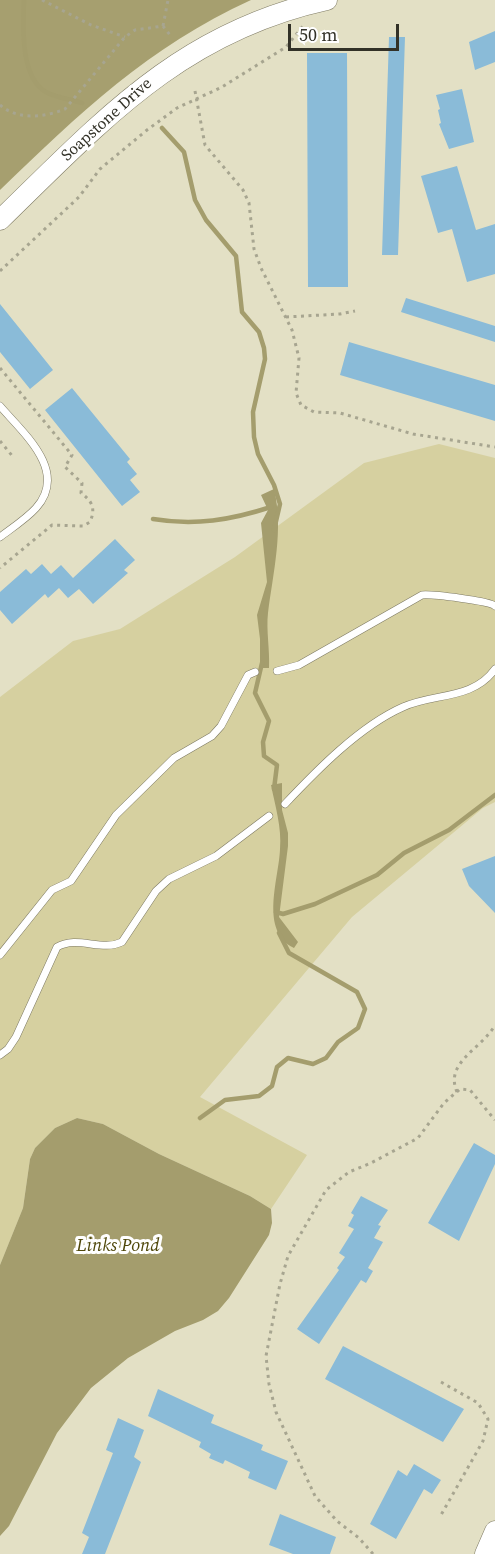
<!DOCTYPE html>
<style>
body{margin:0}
#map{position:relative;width:495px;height:1554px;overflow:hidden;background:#e3e0c5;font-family:"Source Serif 4",serif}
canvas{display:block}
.scale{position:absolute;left:288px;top:24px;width:111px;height:27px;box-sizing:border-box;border:3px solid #323127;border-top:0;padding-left:8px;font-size:18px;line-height:21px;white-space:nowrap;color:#323127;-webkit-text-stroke:4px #fff;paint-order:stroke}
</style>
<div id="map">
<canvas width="495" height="1554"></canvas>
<div class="scale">50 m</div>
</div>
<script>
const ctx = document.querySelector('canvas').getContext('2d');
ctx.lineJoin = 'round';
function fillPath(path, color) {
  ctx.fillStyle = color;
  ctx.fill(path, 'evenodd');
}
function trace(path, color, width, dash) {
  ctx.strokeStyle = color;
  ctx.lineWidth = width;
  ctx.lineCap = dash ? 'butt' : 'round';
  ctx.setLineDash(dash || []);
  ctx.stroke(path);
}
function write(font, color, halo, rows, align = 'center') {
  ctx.font = font + ' "Source Serif 4",serif';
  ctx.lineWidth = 6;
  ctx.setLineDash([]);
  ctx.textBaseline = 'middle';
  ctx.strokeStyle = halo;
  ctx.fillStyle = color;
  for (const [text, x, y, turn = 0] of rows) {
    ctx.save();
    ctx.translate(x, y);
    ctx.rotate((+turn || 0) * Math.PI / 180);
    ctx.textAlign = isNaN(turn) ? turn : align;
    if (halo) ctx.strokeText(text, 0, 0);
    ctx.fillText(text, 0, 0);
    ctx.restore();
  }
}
fillPath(new Path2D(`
 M439,444L495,458V802L483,808L352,917L200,1097L307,1155L271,1209L250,1196L159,1154L103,1124L77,1118L55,1128L35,1148L30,1159L23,1208L0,1265V697L73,641L120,629L235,557L364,463Z`), '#d6d0a0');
fillPath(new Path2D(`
 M0,0H251C148,47 80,113 0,190Z`), '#a69f6f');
fillPath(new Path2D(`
 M274,489C284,529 273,573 268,613C266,630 270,650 269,668H260V639L257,615L267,582L261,523L268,510L261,495Z
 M282,783V810L288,833V846L279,917L298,942L294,948C259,931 279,879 280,849C282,828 275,805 271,785Z
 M77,1118L103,1124L159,1154L250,1196L271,1209L272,1223L269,1235L229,1298L218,1311L203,1320L175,1331L128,1358L91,1388L57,1433L9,1526L0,1536V1265L23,1208L30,1159L35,1148L55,1128Z`), '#a49d6d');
trace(new Path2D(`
 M24,0C23,27 20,77 46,92C56,98 71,99 82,103
 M162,128L184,152L195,200L206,220L236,256L242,312L259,332L264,348L265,359L253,412L254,437L258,454L274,485L280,504L274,530
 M153,519C195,526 231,520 271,507
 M262,663L255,693L269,721L263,742L264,756L277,765L274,789
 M276,912L283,914L315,904L377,875L404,853L449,830L495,795
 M200,1118L225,1100L259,1096L272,1086L277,1067L288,1058L313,1064L326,1058L338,1042L358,1028L365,1009L357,992L289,953L279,933`), '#a49d6d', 4.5);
fillPath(new Path2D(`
 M495,31V62L475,70L469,42Z
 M389,37H405L398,255H382Z
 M307,53H347L348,287H308Z
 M462,89L474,142L449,149L439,124L441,123L438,110L440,109L436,95Z
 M457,166L476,230L495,224V274L467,282L452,229L438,233L421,176Z
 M406,298L495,326V342L401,312Z
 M0,304L53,370L30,389L0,352Z
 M349,342L495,385V421L340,375Z
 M72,388L130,459L127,462L137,474L130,480L140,492L122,506L45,410Z
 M115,539L135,560L124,570L128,573L93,604L79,589L68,598L59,588L48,598L45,594L12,624L0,610V592L26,569L31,574L42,564L51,574L61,565L73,578Z
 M495,856V913L469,886L462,869Z
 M474,1143L495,1155V1164L459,1241L428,1223Z
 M361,1196L388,1210L378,1225L381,1226L374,1238L383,1242L368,1268L373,1271L366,1283L361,1280L319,1344L297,1329L339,1270L337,1268L345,1257L339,1253L354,1229L348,1226L354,1215L351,1213Z
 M343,1346L464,1409L443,1442L325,1379Z
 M158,1389L214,1415L211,1423L263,1445L261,1450L288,1461L276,1490L248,1478L250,1472L225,1460L223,1464L209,1458L211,1454L199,1447L201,1442L148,1416Z
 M118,1418L144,1430L134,1457L141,1462L105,1554H82L89,1537L82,1533L113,1453L106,1450Z
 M414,1464L441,1480L432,1494L424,1489L396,1539L370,1524L398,1470L407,1476Z
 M280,1514L336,1537L330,1554H293L269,1545Z`), '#8abbd8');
const lane = new Path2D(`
 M0,406C23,433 69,471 36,508C26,519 12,528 0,537
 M277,671L299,665L422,595C432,594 490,601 495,606
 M285,804C317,770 360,726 403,707C434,693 473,700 495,669
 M0,955L52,890L71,881L116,815L174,758L212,736L221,726L248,675L255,672
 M0,1055L8,1049L16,1037L57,947C78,935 101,952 122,942L156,891L169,879L216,856L269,816`);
const secondary = new Path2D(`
 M0,220C102,121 181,32 327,0
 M485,1554L495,1531`);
trace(lane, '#7d7962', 8);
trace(secondary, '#7d7962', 21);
trace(new Path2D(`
 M42,0L91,25L125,37
 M163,26L168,0
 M195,91L205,145L243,190L249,203L254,249L261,268L292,330L299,358L296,393L301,405L314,412L340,413L413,434L495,447
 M0,105C19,121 45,117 65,109L125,37L135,30L163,26L170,35
 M0,271L79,197L100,169L147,130L177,108L222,87L286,47L303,26L302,23
 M286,317L340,314L355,311
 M0,368L72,455L65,467L82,483L81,493C92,501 96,508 90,522L83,526L52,525L0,568
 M0,441L14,458
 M457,1092C444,1062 482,1049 495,1025
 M441,1382L478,1403L488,1419L483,1441L441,1515
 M373,1554L359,1538L337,1521L315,1496L276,1412L269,1384L266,1356L280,1284L288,1256L326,1190L349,1172L371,1163L418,1138L444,1103L460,1089L470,1090L495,1120`), '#a7a590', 3, [3, 4.5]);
trace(lane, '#fff', 7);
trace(secondary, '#fff', 20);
write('16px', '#323127', '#fff', [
 ["Soapstone Drive",107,120,-42]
]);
write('italic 18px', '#4f470a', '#fff', [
 ["Links Pond",118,1246]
]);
</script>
